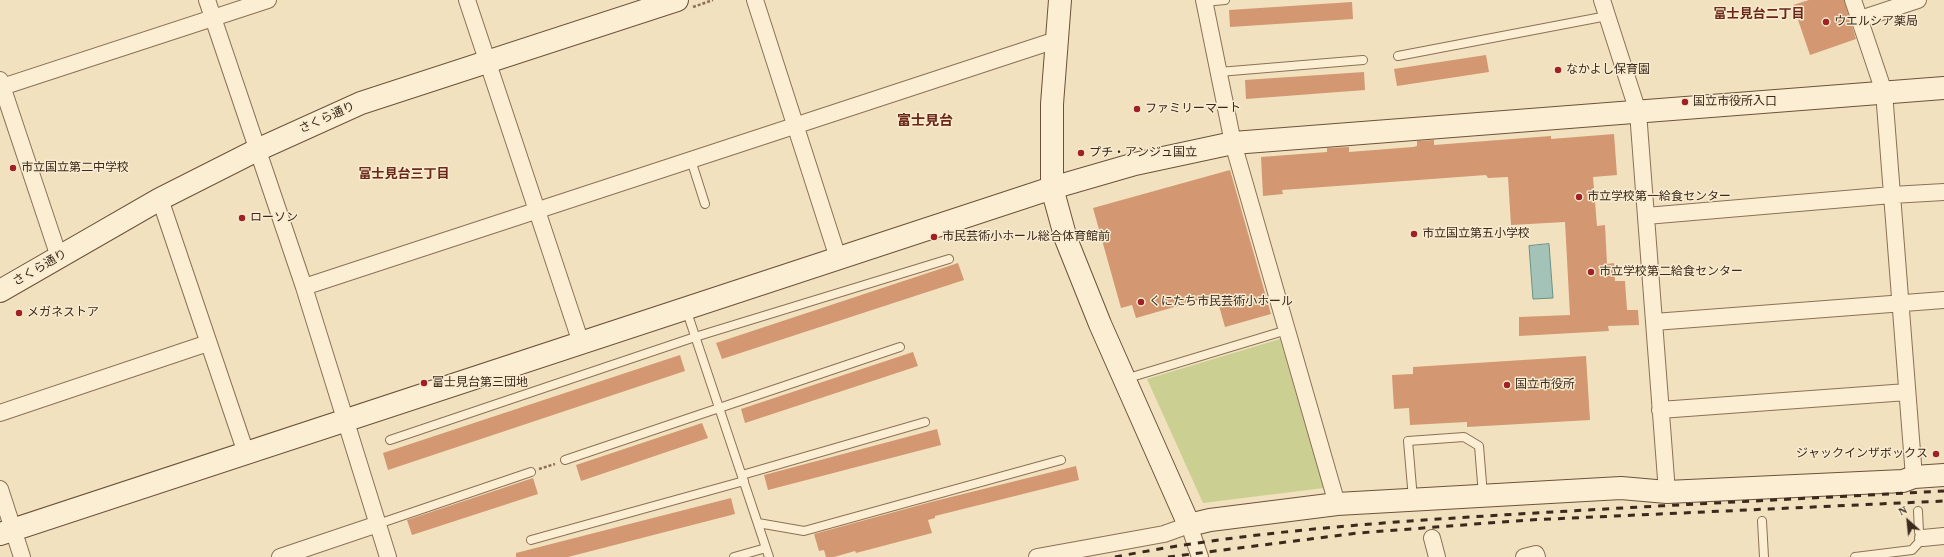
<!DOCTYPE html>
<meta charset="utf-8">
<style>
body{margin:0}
#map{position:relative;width:1944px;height:557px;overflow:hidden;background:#f1e1bf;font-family:"Times New Roman",serif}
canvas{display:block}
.north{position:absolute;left:1888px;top:501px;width:40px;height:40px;-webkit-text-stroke:3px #f8ebcf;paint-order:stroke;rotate:333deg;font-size:11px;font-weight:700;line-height:16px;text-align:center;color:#3a291c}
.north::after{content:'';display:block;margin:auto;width:14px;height:18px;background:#3a291c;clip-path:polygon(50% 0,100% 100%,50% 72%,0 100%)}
</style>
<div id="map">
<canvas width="1944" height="557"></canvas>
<div class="north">N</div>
</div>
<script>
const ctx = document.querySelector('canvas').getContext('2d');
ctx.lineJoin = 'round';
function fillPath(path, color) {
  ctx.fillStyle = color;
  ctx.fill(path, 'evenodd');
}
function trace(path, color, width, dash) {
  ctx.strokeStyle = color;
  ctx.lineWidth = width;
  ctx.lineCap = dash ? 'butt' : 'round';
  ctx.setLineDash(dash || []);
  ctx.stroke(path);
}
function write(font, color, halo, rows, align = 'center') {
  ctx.font = font + ' "Times New Roman","Noto Sans JP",serif';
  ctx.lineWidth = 3;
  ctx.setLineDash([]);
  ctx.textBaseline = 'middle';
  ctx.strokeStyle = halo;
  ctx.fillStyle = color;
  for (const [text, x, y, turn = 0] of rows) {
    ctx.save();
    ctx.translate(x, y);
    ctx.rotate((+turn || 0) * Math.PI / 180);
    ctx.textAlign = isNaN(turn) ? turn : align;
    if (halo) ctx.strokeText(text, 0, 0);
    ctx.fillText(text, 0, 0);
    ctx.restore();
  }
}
fillPath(new Path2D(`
 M1280,339L1324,488L1203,503L1147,379Z`), '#cbd092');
const water = new Path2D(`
 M1549,244L1553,298L1533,299L1529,246Z`);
fillPath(water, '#a3c3b8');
trace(water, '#699286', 1);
fillPath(new Path2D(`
 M1809,0H1844L1856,39L1810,55L1793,5Z
 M1352,2L1353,19L1230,27L1229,10Z
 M1486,55L1489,72L1397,86L1394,69Z
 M1364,72L1365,90L1246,99L1245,80Z
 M1614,134L1617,175L1593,177L1597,226L1605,225L1607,264L1614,263L1615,281H1625L1627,310H1638L1639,325L1608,326L1609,331L1519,336V317L1570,315L1565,222L1511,225L1508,177L1488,178L1486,175L1282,190L1283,194L1263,196L1261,157L1327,152V148L1349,147V152L1413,147L1417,146V141L1434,140V145L1551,136V139Z
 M1230,170L1271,314L1225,327L1216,295L1136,318L1132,305L1121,308L1093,208Z
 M958,263L964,280L722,359L716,343Z
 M913,352L918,366L745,423L741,409Z
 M680,355L685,371L388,470L383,453Z
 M1586,356L1590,420L1467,427V422L1410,425L1409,408L1394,409L1392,375L1413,374V367Z
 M702,423L708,438L581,481L576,465Z
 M937,429L941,445L768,490L764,475Z
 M1076,466L1079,480L935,516V518L928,520L932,533L856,553L855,551L834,557H826L824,550L819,551L814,534L931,502Z
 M533,478L538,494L412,535L407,520Z
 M731,498L735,514L568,557H516V553Z`), '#d39772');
const lane = new Path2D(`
 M1204,2L1225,0
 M1398,56L1607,16
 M1219,72L1363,60
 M691,160L705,204
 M686,309L769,557
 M1125,379L1287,330
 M390,440L695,337L949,259
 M565,460L900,347
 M742,475L925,422
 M1413,499L1408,441L1464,437L1479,446L1483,495
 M1762,521L1764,557
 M758,523L804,531L1061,460
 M378,524L531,472
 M531,540L744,481
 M734,557L766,548
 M1855,557L1912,550L1923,538L1919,532L1918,511`);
const street = new Path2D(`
 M207,0L304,287L388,557
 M467,0L581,343
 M755,0L838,258
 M1204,0L1233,143L1337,504
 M1602,0L1638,112L1667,492
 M1853,0L1884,92L1914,477
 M1860,19L1918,0
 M0,80L59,257
 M2,87L268,0
 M160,199L246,453
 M1646,216L1892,195L1944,192
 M304,287L1056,40
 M1654,322L1944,300
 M1660,410L1907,392
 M0,413L208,343
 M0,489L22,557
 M1432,538L1437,557
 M1923,538L1944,536
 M280,557L378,524
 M1037,557L1164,534L1189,525L1200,557
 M1524,557L1536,554L1537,557`);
const secondary = new Path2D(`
 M1060,0L1052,104V188L1066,239L1100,324L1189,525L1210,520L1337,504L1621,488L1667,492L1903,481L1914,477L1944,475
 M0,291L160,199L257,150L361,103L677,0
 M0,534L1052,188L1135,164L1233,143L1944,88`);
trace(lane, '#8c7156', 10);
trace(street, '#8c7156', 18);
trace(secondary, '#6d5239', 24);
trace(new Path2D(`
 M693,7L713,0
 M539,469L555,464`), '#8c7156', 2.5, [3, 2]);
trace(lane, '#fbeed3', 8);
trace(street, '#fbeed3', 16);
trace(secondary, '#fbeed3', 22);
trace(new Path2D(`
 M1115,557C1243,532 1372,523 1502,515C1649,506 1797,499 1944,491
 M1168,557L1358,533L1528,520L1944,501`), '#3a291c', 3, [7, 7]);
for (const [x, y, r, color] of [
 [1826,22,4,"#a02125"],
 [1558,70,4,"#a02125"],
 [1685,102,4,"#a02125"],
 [1137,109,4,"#a02125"],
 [1081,153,4,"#a02125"],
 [13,168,4,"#a02125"],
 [1579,197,4,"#a02125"],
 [242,218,4,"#a02125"],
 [1414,234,4,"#a02125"],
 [934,237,4,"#a02125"],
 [1591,272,4,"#a02125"],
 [1141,302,4,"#a02125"],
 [19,313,4,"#a02125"],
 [424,383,4,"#a02125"],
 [1507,385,4,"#a02125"],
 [1936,454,4,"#a02125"]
]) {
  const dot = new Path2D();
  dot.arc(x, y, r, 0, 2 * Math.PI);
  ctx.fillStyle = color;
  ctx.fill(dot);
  trace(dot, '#f8ebcf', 1.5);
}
write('12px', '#3a291c', '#f8ebcf', [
 ["ウエルシア薬局",1834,22],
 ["なかよし保育園",1566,70],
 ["国立市役所入口",1693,102],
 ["ファミリーマート",1145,109],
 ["プチ・アンジュ国立",1089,153],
 ["市立国立第二中学校",21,168],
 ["市立学校第一給食センター",1587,197],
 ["ローソン",250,218],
 ["市立国立第五小学校",1422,234],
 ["市民芸術小ホール総合体育館前",942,237],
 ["市立学校第二給食センター",1599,272],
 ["くにたち市民芸術小ホール",1149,302],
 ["メガネストア",27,313],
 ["富士見台第三団地",432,383],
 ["国立市役所",1515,385],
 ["ジャックインザボックス",1928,454,"right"]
], 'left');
write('12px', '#3a291c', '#f8ebcf', [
 ["さくら通り",327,118,-24],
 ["さくら通り",40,268,-30]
]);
write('bold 13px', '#6a2617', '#f8ebcf', [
 ["富士見台二丁目",1759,15],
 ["富士見台三丁目",404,175]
]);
write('bold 14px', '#6a2617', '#f8ebcf', [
 ["富士見台",925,121]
]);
</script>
